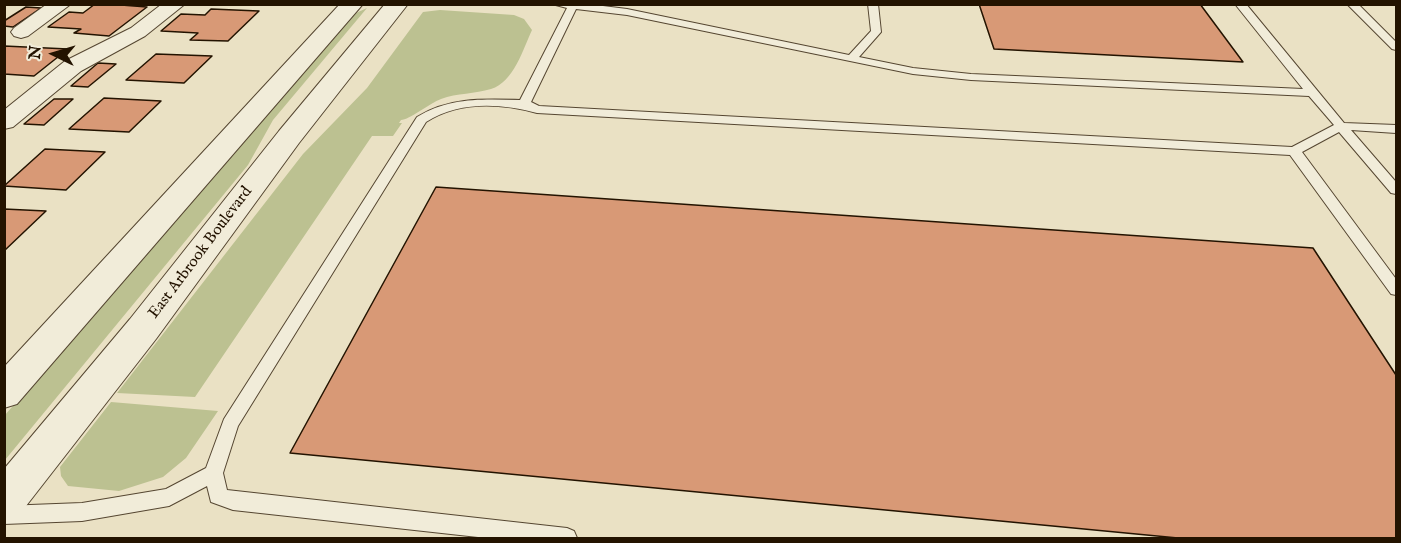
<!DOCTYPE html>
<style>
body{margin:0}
#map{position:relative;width:1401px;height:543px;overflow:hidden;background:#eae1c4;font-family:"IM FELL English",serif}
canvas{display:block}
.frame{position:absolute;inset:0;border:6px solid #231300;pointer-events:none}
.north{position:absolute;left:24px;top:24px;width:60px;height:60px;-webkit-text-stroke:4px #f1ecd9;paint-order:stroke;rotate:275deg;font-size:16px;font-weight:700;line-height:24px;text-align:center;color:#231300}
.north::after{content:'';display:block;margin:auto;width:21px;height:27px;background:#231300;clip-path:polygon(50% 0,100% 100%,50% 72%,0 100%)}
</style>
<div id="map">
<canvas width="1401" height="543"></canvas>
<div class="frame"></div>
<div class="north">N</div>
</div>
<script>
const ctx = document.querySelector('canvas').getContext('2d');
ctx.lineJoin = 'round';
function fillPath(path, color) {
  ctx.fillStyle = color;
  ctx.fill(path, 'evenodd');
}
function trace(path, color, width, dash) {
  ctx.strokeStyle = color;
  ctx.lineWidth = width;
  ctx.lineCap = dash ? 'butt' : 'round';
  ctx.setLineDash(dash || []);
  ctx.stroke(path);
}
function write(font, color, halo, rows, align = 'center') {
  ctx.font = font + ' "IM FELL English",serif';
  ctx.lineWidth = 5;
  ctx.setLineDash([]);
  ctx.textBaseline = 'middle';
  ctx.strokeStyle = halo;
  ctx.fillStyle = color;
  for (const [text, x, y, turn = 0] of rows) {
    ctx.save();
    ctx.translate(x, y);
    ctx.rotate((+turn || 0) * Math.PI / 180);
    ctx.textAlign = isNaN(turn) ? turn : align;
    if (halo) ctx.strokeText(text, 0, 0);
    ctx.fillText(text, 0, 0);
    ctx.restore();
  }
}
fillPath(new Path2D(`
 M367,8L273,120L248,165L5,460V415L356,13Z
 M440,10L514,15L524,19L532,30C523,49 514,82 491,89C475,94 457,93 441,99C430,103 409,120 401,120L399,123H402L393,136H372L195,397L117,393L303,154L367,88L423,12Z
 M111,402L218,411L186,458L163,477L119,491L68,486L61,476L60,467Z`), '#bcc191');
const building = new Path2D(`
 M95,4H108L147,7L109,36L74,33L81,29L48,27L69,12L83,13Z
 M979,4H1200L1243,62L994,49Z
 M26,7L41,8L13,27L4,26V21Z
 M211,9L259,11L228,41L190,40L198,33L161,31L181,14L205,15Z
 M4,46L68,49L34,76L4,74Z
 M156,54L212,56L184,83L126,80Z
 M98,63L116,64L88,87L71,86Z
 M104,98L161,101L129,132L69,129Z
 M54,99H73L44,125L24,124Z
 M45,149L105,152L66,190L4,186Z
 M436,187L1313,248L1396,375V538H1178L290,453Z
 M4,209L46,211L4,251Z`);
fillPath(building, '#d89976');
trace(building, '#231300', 1.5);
const service = new Path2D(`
 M552,4H587L627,9L849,55L871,31L868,4H878L881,32L859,57L913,68L971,74L1303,89L1235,4H1246L1344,123L1396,125V133L1351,130L1396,182V194L1391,193L1339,132L1302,152L1396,279V295L1391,294L1290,155L537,113C500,103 459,101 426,122L238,426L223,473L227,490L567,528L574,531L577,538H487L233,510L211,502L207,486L169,506L82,521L4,524V506L82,503L166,489L206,468L224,419L417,117C449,97 483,99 520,100L567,8ZM576,9L627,15L913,74L971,80L1309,96L1334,125L1292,147L539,106L531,102Z
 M1347,4H1358L1396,42V50L1392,49Z`);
const minor = new Path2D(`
 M47,4H71L28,36L21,38L14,36L11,32L14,28Z
 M162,4H185L145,36L81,71L13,127L4,129V110L65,61L131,28Z`);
const tertiary = new Path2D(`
 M340,4H363L17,404L4,408V367Z
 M385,4H408L299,143L156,339L19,515L4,520V469L130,319L279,131Z`);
trace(service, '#554631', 2);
trace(minor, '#554631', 2);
trace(tertiary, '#554631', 2);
fillPath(service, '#f1ecd9');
fillPath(minor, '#f1ecd9');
fillPath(tertiary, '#f1ecd9');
write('16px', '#231300', '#f1ecd9', [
 ["East Arbrook Boulevard",201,253,-53]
]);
</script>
